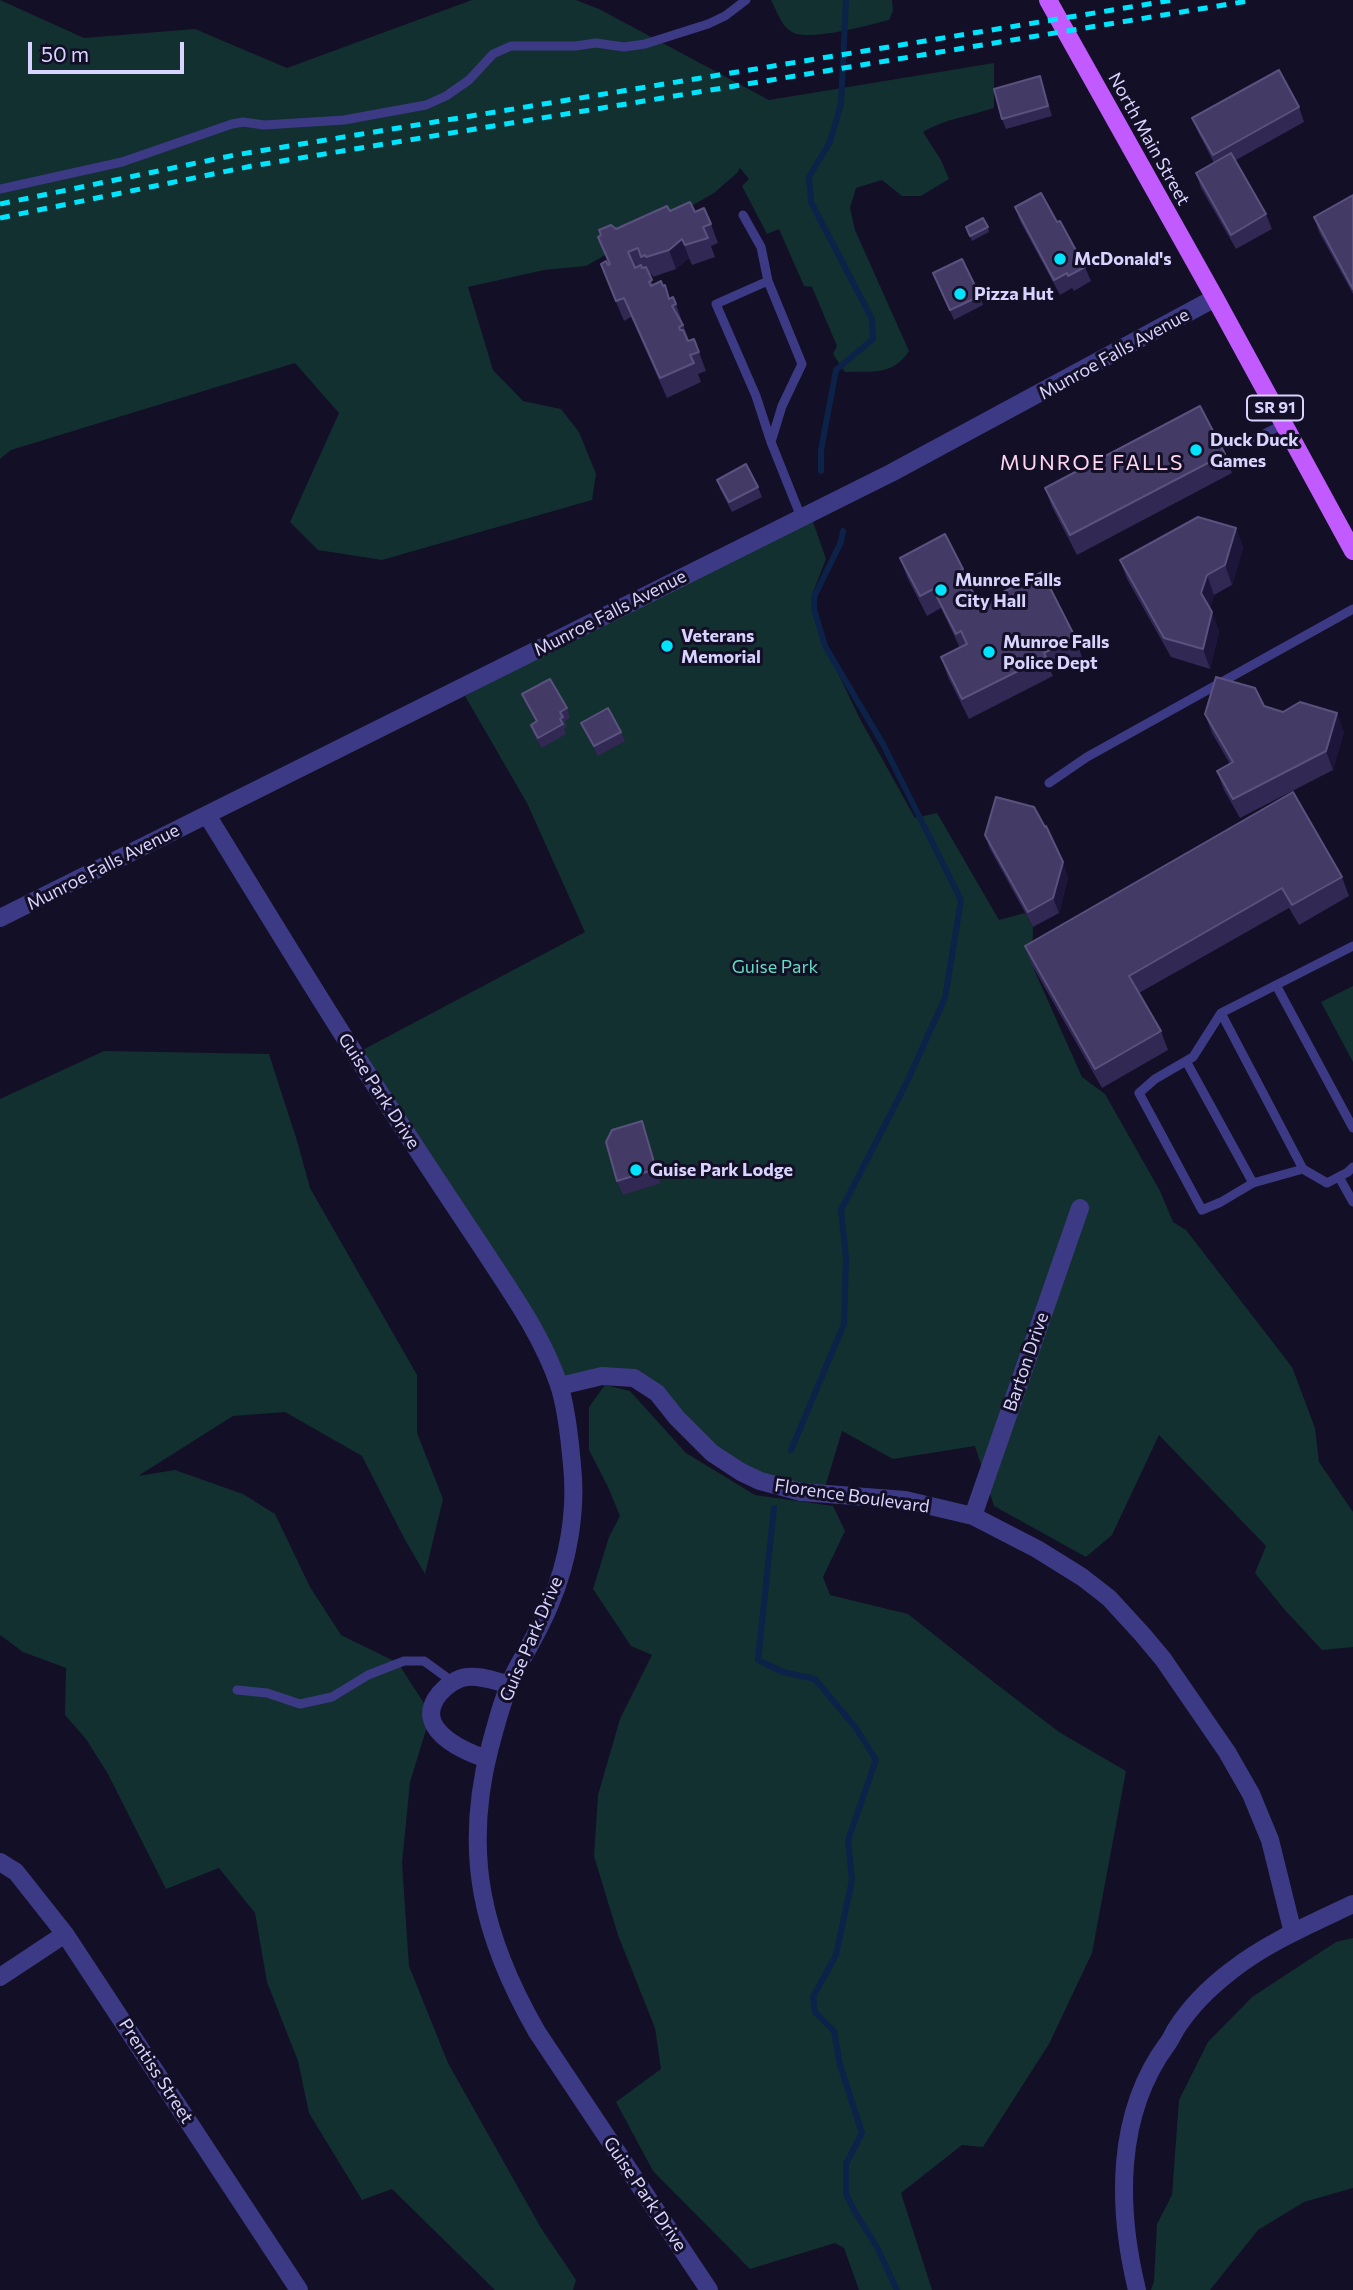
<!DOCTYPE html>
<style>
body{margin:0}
#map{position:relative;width:1353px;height:2290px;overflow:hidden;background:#130f26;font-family:Commissioner,sans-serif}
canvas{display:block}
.scale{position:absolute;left:28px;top:42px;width:156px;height:32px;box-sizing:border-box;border:4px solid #d9d4ff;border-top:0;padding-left:9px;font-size:21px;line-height:24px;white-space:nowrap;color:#d9d4ff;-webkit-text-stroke:5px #130f26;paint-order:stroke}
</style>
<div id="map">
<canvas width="1353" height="2290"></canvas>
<div class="scale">50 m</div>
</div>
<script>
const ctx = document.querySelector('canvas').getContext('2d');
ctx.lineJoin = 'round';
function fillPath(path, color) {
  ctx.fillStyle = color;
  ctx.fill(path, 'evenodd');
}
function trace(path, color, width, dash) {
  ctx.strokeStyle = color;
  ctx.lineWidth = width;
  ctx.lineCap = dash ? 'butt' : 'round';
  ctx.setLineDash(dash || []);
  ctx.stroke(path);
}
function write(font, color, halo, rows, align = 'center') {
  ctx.font = font + ' Commissioner,sans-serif';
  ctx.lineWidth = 6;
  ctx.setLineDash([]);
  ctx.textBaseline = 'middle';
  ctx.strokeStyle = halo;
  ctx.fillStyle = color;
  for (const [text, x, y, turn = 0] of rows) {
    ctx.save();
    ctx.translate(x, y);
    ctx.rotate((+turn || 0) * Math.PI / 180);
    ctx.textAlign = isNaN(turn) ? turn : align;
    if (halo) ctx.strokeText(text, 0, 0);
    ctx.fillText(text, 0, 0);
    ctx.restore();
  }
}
fillPath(new Path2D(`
 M0,0L84,38L195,29L287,68L472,0H576L599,9L769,100L994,63V108C970,116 944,119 923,132L941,160L949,179L921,196H902L882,180L856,188L850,208L855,230L909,351C893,376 872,371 845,372L833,354L837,346L812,287L804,286L779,229L767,234L742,186L749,179L740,168L737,173L714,193L586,266L544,270L468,287L493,370L523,401L561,409L579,432L596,474L592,500L382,560L318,550L290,522L339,413L295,363L11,450L0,459Z
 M771,0H892L893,11L889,20C869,25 808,42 792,32C781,26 777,11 771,0Z
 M810,513L826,559L812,595L825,646L860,719L915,818L937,813L999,920L1025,913L1033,927L1032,965L1082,1077L1105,1094L1160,1191L1173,1222L1186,1230L1292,1367L1315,1428L1319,1462L1353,1512V1647L1322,1650L1284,1609L1255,1573L1266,1546L1159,1435L1112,1535L1086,1557L994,1506L975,1446L893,1459L842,1431L823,1494L760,1481L634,1378L560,1386L355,1054L585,932L527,803L465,696Z
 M1353,986V1062L1321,1002Z
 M104,1051L269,1054L298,1144L310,1188L417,1375V1433L443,1499L425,1574L404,1538L362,1456L285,1412L233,1416L138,1476L175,1470L243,1494L275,1514L310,1587L341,1635L398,1663L431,1714L410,1782L402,1863L409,1966L448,2063L541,2228L576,2280L573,2290H495L392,2189L362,2200L309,2113L298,2061L267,1982L255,1913L219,1868L166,1889L108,1774L86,1739L65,1715L66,1668L23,1652L0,1635V1099Z
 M605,1385L630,1391L686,1453L755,1495L833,1506L845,1531L823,1577L830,1595L908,1614L995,1683L1059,1732L1126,1771L1092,1953L1049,2044L983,2147L962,2145L901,2193L932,2290H859L844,2248L835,2243L750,2269L653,2171L616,2102L661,2069L655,2028L618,1935L594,1856L598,1795L620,1719L652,1655L631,1646L593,1589L609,1537L620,1516L608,1487L589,1450V1407Z
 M1353,1938V2188L1304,2202L1258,2230L1210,2290H1151L1154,2281L1157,2224L1172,2195L1179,2100L1208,2042L1252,1997L1336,1942Z`), '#12302f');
trace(new Path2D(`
 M821,471V450L836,370L873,339L872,319L811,202L809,177L830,142L841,104L846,0
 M791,1450L844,1324L846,1257L841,1210L906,1084L945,998L961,900L884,746L825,646L814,609V597L841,542L843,531
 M774,1508L758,1660L783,1672L815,1679L856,1728L876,1760L848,1840L852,1880L836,1955L813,1997L815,2012L834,2031L840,2065L862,2133L846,2164V2194L855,2212L877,2247L897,2290`), '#0c2248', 6);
trace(new Path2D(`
 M0,189L122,162L232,124L243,122L264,125L344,120L426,105L446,96L469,80L493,54L511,46H575L596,43L624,47L645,44L708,24L725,16L746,0
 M743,215L761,247L768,281
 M1256,438L1284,424
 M771,442L782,406L802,364L768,281L716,304L756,396L771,442L801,517
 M1049,783L1087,757L1353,609
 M1353,946L1221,1013L1193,1057L1155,1079L1139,1093L1202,1210L1221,1202L1253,1183L1303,1169L1327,1183L1348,1172L1353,1167
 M1276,985L1353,1128
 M1221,1013L1303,1169
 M1186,1061L1253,1183
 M1339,1177L1353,1202
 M237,1690L267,1693L300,1704L332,1697L368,1675L404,1661H424L453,1682`), '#3d3a85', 9);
trace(new Path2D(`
 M207,815C265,909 322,1004 382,1096C416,1148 449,1198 483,1249C511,1292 542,1335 559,1385C566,1406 570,1442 572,1465C577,1511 568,1562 550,1604C541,1627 528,1648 516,1670C504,1694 497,1721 490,1747C462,1854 483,1938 537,2032L709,2290
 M560,1386L602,1376L634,1378L657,1393L677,1418L712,1453L741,1472L760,1481L801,1492L905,1500L973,1516L1037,1549L1082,1577L1109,1598L1142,1634L1163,1659L1227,1752L1251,1794L1270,1840L1293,1933
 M973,1516L1080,1208
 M487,1759C460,1750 411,1727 440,1693C446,1686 457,1678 467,1677C481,1675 497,1682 511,1685
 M0,1862L16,1872L65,1934L299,2290
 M0,1977L65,1934
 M1137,2290C1117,2208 1115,2114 1168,2043C1171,2039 1173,2034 1176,2029C1190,2007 1210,1987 1231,1971C1266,1943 1313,1923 1353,1904`), '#3d3a85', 18);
trace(new Path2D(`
 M0,918L891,473L1215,298`), '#3d3a85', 18);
trace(new Path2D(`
 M1048,0L1215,298L1353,551`), '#c25bff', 18);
trace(new Path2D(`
 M0,204L235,155L1173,0
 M0,218L252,166L1254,0`), '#00e5ff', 5, [10, 9]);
fillPath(new Path2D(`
 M1043,86L1052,116L1006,129L1002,119Z
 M1299,107L1304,122L1236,160L1266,214L1272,229L1236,249L1201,188L1196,173L1214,163L1198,132L1192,118Z
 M1353,195V294L1319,232L1314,217Z
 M1015,207L1057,222L1085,267L1091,281L1074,291L1072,288L1060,295L1020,221Z
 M670,211L695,212L711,224L718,243L711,246L715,257L692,265L689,258L676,269L653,277L652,274L650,276L653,285L676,304L689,341L699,352L706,371L698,374L701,382L667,398L631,317L624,321L608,283L601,264H609L598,237L616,229Z
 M966,227H988L989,232L972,241Z
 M933,273L980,296L983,305L954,320Z
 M1225,454L1232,473L1077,555L1052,507L1045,488Z
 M717,480L758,487L762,497L732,512L720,489Z
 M1236,528L1243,548L1232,585L1214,595L1210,608L1219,632L1210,669L1171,657L1127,579L1120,560Z
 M900,558L963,569L969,585L977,600L1075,637L1082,657L1051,672L1053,676L969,719L948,677L941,657L960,648L941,608L927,616L907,577Z
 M522,694L567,708L570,718L565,721L567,727L564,728L566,734L542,748L534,735L531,725L536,722L526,704Z
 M1264,706L1344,732L1333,770L1240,818L1224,790L1217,771L1230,764L1212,733L1205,714Z
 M581,723L621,732L625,741L598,756L585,732Z
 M1293,792L1342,877L1349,896L1299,925L1289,908L1139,993L1161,1031L1168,1050L1102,1088L1032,965L1025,946Z
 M985,835L1068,877L1059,913L1033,927L990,849Z
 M647,1136L661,1183L623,1195L617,1181Z`), '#312854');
fillPath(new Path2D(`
 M682,239L689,258L676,269L669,250Z
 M1236,528L1243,548L1232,585L1225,565Z
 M1207,575L1214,595L1209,613L1201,593Z
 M1212,612L1219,632L1210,669L1203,649Z
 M1337,713L1344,732L1333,770L1326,751Z
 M1063,862L1068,877L1059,913L1053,898Z
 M642,1121L647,1136L661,1183L656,1169Z`), '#1d163a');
const building = new Path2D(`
 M1279,70L1299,107L1213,155L1192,118Z
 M1040,76L1048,106L1002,119L994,89Z
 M1231,153L1266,214L1231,235L1196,173Z
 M1041,193L1057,222L1060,221L1085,267L1068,276L1067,273L1054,280L1015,207Z
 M1353,195V289L1314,217Z
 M690,202L695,212L704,208L711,224L703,227L708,238L685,245L682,239L669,250L646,257L645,255L641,257L638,248L628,252L635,268L641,265L642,268L646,267L652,280L649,282L651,286L661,281L663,286L665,285L669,299L673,297L676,304L672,306L683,325L679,327L680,330H683L688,341L694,339L699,352L690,355L694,363L660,378L624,298L616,301L601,264L606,261L608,265L610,264L598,237L601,235L599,230L611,225L616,229L667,206L670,211Z
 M983,218L988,227L970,236L966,227Z
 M962,259L980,296L950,310L933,273Z
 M1200,406L1225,454L1070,535L1045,488Z
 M746,464L758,487L729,502L717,480Z
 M1198,517L1236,528L1225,565L1207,575L1201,593L1212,612L1203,649L1164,638L1120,560Z
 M945,534L963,569L959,571L966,587L969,585L977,600L980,598L982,603L1042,572L1075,637L1044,653L1046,657L962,699L941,657L967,644L961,631L956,634L937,597L947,592L943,584L920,596L900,558Z
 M1216,677L1255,688L1264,706L1283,712L1300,702L1337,713L1326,751L1233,799L1217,771L1233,762L1205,714Z
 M550,679L567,708L560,712L563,717L560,719L563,724L538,738L531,725L537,721L522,694Z
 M608,708L621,732L594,746L581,723Z
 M1293,792L1342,877L1292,905L1282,888L1129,976L1161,1031L1095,1069L1025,946Z
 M996,797L1034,807L1045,827L1046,826L1063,862L1053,898L1028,912L985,835Z
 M642,1121L656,1169L617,1181L606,1142L612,1130Z`);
fillPath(building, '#433a66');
trace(building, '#5a527e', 2);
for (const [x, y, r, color] of [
 [1060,259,7,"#00e5ff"],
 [960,294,7,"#00e5ff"],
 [1196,450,7,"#00e5ff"],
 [941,590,7,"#00e5ff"],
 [667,646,7,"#00e5ff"],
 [989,652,7,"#00e5ff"],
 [636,1170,7,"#00e5ff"]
]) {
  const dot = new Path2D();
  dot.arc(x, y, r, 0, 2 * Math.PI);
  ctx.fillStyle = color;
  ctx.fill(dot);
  trace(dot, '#130f26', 2.5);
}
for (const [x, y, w] of [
 [1275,408,56]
]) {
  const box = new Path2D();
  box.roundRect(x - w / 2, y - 12.5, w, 25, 5);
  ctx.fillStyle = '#130f26';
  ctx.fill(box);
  trace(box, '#d9d4ff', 2);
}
write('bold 16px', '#d9d4ff', null, [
 ["SR 91",1275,408]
]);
write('18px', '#d9d4ff', '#130f26', [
 ["North Main Street",1149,139,61],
 ["Munroe Falls Avenue",1114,354,-29],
 ["Munroe Falls Avenue",610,613,-27],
 ["Munroe Falls Avenue",103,867,-27],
 ["Guise Park Drive",379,1091,57],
 ["Barton Drive",1026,1362,-71],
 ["Florence Boulevard",852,1496,8],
 ["Guise Park Drive",531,1639,-67],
 ["Prentiss Street",156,2071,57],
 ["Guise Park Drive",645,2194,56]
]);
write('bold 18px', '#d9d4ff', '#130f26', [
 ["McDonald's",1074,259],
 ["Pizza Hut",974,294],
 ["Duck Duck",1210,440],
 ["Games",1210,461],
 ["Munroe Falls",955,580],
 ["City Hall",955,601],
 ["Veterans",681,636],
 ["Memorial",681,657],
 ["Munroe Falls",1003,642],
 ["Police Dept",1003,663],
 ["Guise Park Lodge",650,1170]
], 'left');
write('18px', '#5fe0c0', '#130f26', [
 ["Guise Park",775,967]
]);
ctx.letterSpacing = '2px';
write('21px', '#ffd6f0', '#130f26', [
 ["MUNROE FALLS",1092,463]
]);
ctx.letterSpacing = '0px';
</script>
